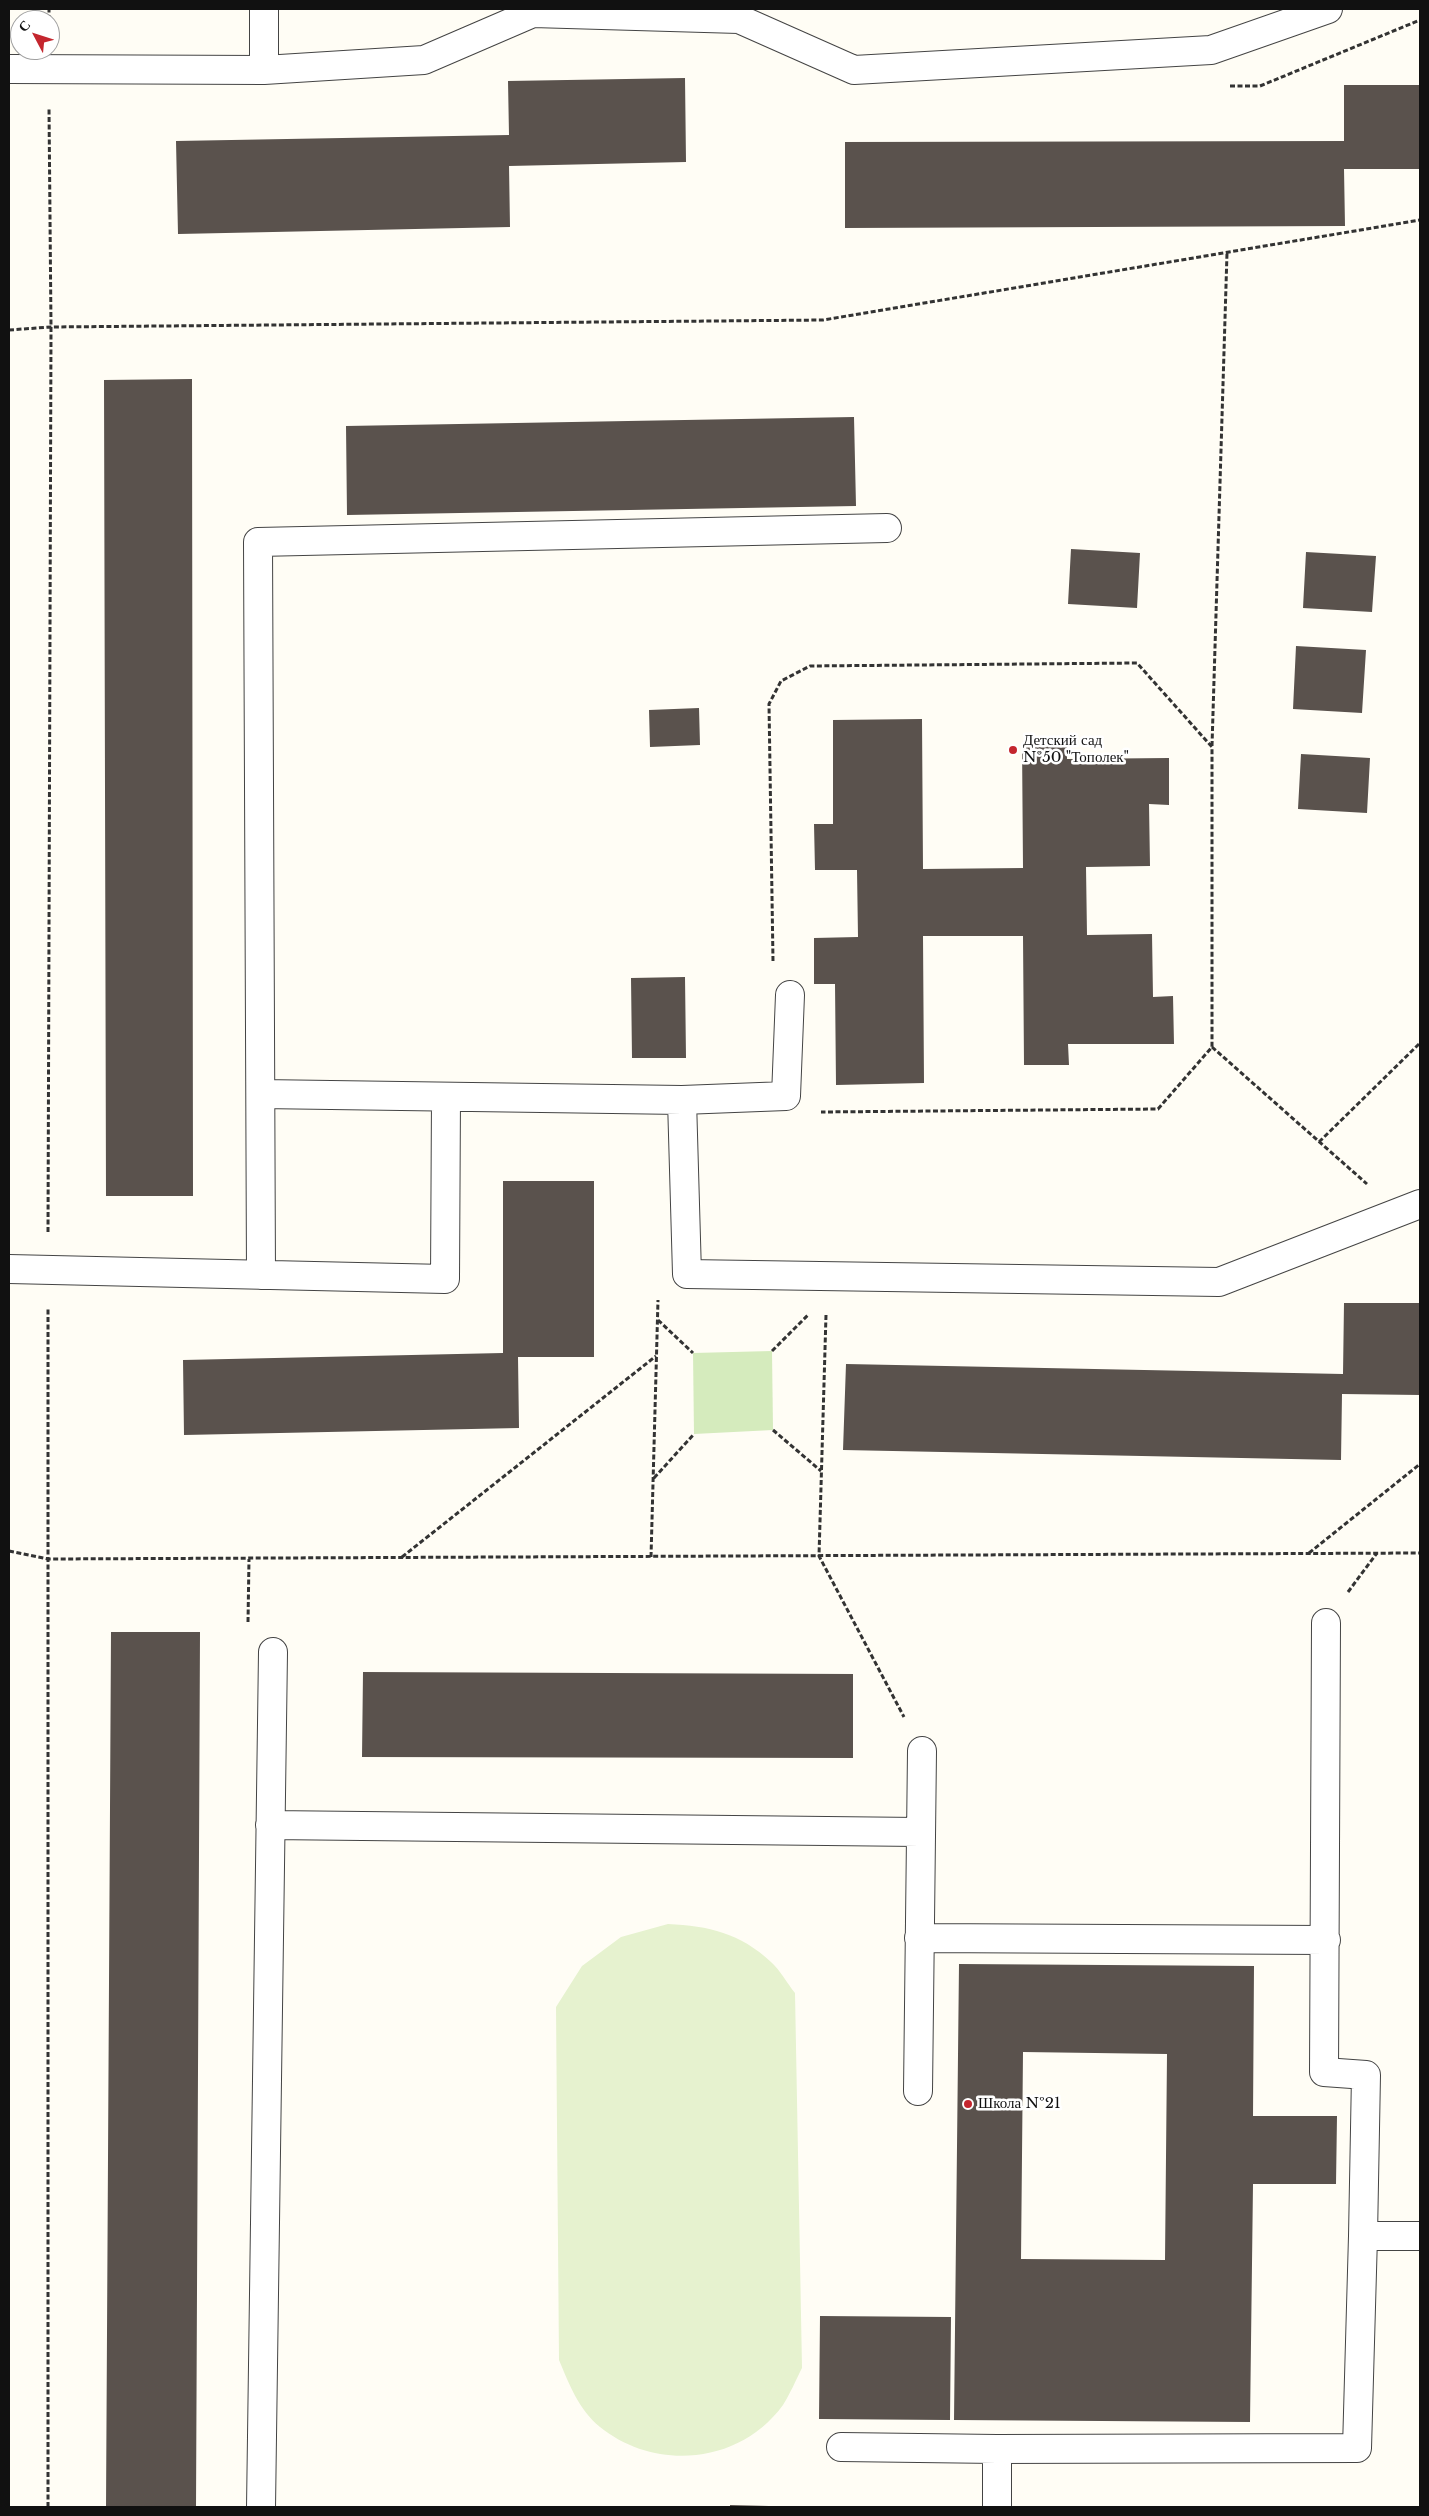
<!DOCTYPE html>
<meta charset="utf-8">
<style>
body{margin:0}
#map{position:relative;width:1429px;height:2516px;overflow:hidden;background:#fffdf5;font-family:"Libre Baskerville",serif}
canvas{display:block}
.frame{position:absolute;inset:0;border:10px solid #111;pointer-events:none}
.north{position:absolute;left:10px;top:10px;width:50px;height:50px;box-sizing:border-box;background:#fff;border:1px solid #a0a0a0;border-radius:50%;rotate:310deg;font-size:14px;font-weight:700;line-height:20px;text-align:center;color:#111}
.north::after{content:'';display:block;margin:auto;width:18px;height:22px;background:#c4262e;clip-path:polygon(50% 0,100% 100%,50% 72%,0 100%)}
</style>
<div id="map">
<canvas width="1429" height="2516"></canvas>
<div class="frame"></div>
<div class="north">С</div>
</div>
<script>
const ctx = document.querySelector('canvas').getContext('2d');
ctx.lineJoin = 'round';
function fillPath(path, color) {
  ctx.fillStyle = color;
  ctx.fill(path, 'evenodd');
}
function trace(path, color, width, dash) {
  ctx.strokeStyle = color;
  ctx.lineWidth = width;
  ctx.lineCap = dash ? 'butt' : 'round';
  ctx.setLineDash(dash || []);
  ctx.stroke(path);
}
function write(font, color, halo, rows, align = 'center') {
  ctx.font = font + ' "Libre Baskerville",serif';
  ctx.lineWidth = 5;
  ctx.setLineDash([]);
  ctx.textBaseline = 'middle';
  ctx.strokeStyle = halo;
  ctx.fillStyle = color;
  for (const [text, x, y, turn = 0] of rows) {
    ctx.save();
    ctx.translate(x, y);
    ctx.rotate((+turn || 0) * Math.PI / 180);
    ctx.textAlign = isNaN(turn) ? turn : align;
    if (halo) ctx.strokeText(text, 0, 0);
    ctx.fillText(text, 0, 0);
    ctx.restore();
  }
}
fillPath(new Path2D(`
 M772,1351L773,1430L694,1434L693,1353Z`), '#d5ebbd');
fillPath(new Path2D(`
 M668,1924C709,1926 740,1933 771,1962C780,1970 787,1983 795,1993L802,2368C796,2380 790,2394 783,2405C740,2464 656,2472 600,2427C579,2410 569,2384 559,2360L556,2007L582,1966L621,1937Z`), '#e6f2cf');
fillPath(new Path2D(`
 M685,78L686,162L509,166L510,227L178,234L176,141L509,135L508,81Z
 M1344,85H1420V169H1344L1345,226L845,228V142L1344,141Z
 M192,379L193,1196H106L104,380Z
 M854,417L856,506L347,515L346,426Z
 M1071,549L1140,553L1137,608L1068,604Z
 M1306,552L1376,556L1372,612L1303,608Z
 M1296,646L1366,650L1362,713L1293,709Z
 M699,708L700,745L650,747L649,710Z
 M922,719L923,869L1023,868L1022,743L1067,742V759L1169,758V805L1149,804L1150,866L1086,867L1087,935L1152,934L1153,997L1173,996L1174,1044H1068L1069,1065H1024L1023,936H923L924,1083L836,1085L835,984H814V938L858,937L857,870H815L814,824H833V720Z
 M1301,754L1370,758L1367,813L1298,809Z
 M685,977L686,1058H632L631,978Z
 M503,1181H594V1357H518L519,1428L184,1435L183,1360L503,1353Z
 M1344,1303H1420V1395L1342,1394L1341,1460L843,1450L846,1364L1343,1374Z
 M111,1632H200L196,2507H106Z
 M363,1672L853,1674V1758L362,1757Z
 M959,1964L1254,1966L1253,2116H1337L1336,2184H1253L1250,2422L954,2420ZM1023,2052L1167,2054L1165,2260L1021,2259Z
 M820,2316L951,2317L950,2420L819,2419Z
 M730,2505L769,2506V2507H730Z`), '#5a524d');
const minor = new Path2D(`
 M264,9V70
 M9,69L264,70L424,60L533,13L739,19L854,70L1211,50L1328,9
 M261,1094L682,1100L687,1274L1219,1282L1420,1204
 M682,1100L786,1096L790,995
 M9,1269L445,1279L446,1097
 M261,1275L258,542L887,528
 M1326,1623L1324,2072L1366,2075L1363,2236
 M270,1825L919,1832
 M919,1938L1326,1940
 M918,2091L922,1751
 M841,2447L997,2449
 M261,2507L273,1652
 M997,2507V2449L1357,2448L1363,2236H1420`);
trace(minor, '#444', 30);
trace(new Path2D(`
 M49,20V9
 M1230,86H1260L1420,20
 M9,330L51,327L823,320L1420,220
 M1212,746L1227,253
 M773,961L769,704L781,681L810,666L1137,663L1212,747V1047L1158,1109L821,1112
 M1212,1047L1367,1184
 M1319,1142L1420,1043
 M48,1232L51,327L49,108
 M826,1315L819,1556L904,1717
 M658,1320L693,1353
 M772,1351L809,1314
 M773,1430L821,1471
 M654,1478L694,1434
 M9,1551L48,1559L1420,1553
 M1309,1553L1420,1464
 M402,1557L656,1356
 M651,1557L658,1300
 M1348,1592L1377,1553
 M248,1622L249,1559
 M48,2507V1308`), '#333', 3, [5, 2.5]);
trace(minor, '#fff', 28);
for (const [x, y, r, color] of [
 [1013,750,5,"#c4262e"],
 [968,2104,5,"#c4262e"]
]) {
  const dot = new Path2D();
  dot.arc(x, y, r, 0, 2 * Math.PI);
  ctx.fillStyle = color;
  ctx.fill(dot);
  trace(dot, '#fff', 2);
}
write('15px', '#111', '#fff', [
 ["Детский сад",1023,741],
 ["№50 \"Тополек\"",1023,758],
 ["Школа №21",978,2104]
], 'left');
</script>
